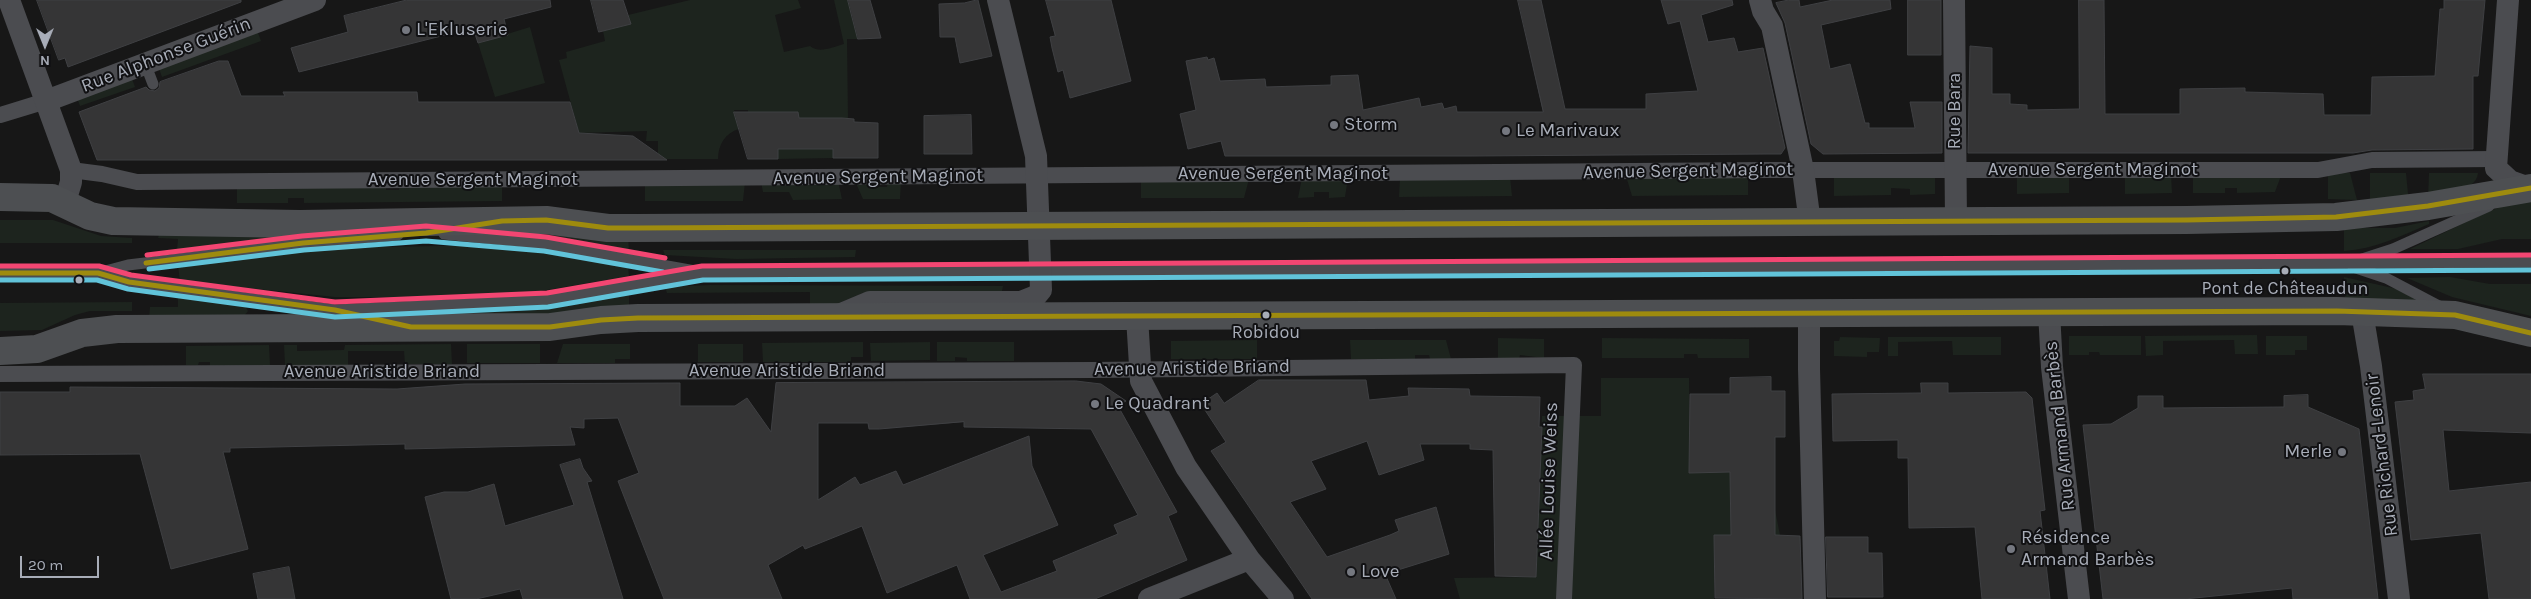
<!DOCTYPE html>
<meta charset="utf-8">
<style>
body{margin:0}
#map{position:relative;width:2531px;height:599px;overflow:hidden;background:#171717;font-family:Karla,sans-serif}
canvas{display:block}
.north{position:absolute;left:20px;top:20px;width:50px;height:50px;-webkit-text-stroke:4px #111113;paint-order:stroke;rotate:180deg;font-size:14px;font-weight:700;line-height:20px;text-align:center;color:#a8adb8}
.north::after{content:'';display:block;margin:auto;width:18px;height:22px;background:#a8adb8;clip-path:polygon(50% 0,100% 100%,50% 72%,0 100%)}
.scale{position:absolute;left:20px;top:556px;width:79px;height:22px;box-sizing:border-box;border:2px solid #a8adb8;border-top:0;padding-left:6px;font-size:15px;line-height:18px;white-space:nowrap;color:#a8adb8;-webkit-text-stroke:4px #111113;paint-order:stroke}
</style>
<div id="map">
<canvas width="2531" height="599"></canvas>
<div class="north">N</div>
<div class="scale">20 m</div>
</div>
<script>
const ctx = document.querySelector('canvas').getContext('2d');
ctx.lineJoin = 'round';
function fillPath(path, color) {
  ctx.fillStyle = color;
  ctx.fill(path, 'evenodd');
}
function trace(path, color, width, dash) {
  ctx.strokeStyle = color;
  ctx.lineWidth = width;
  ctx.lineCap = dash ? 'butt' : 'round';
  ctx.setLineDash(dash || []);
  ctx.stroke(path);
}
function write(font, color, halo, rows, align = 'center') {
  ctx.font = font + ' Karla,sans-serif';
  ctx.lineWidth = 4;
  ctx.setLineDash([]);
  ctx.textBaseline = 'middle';
  ctx.strokeStyle = halo;
  ctx.fillStyle = color;
  for (const [text, x, y, turn = 0] of rows) {
    ctx.save();
    ctx.translate(x, y);
    ctx.rotate((+turn || 0) * Math.PI / 180);
    ctx.textAlign = isNaN(turn) ? turn : align;
    if (halo) ctx.strokeText(text, 0, 0);
    ctx.fillText(text, 0, 0);
    ctx.restore();
  }
}
fillPath(new Path2D(`
 M690,0H798L801,8L775,15L784,52L810,46C819,54 833,47 844,44L834,0H848L858,39H847L848,118H833V158L778,159V149H808L799,128L798,112H758L748,120V110H734L739,129C725,133 718,145 718,159H658V141H646L647,131L579,133L559,60L567,58L566,52L605,41L603,31L630,24L628,15Z
 M530,27L545,83L495,97L478,43Z
 M257,30L261,41L162,77L158,66Z
 M131,76L135,87L80,106L76,95Z
 M2282,173L2275,192L2237,193V188H2225V193H2193V174Z
 M2328,173H2350L2357,200L2328,199Z
 M2370,173H2406L2409,204L2370,206Z
 M2429,173H2478C2476,192 2444,195 2428,199Z
 M2017,174H2069V193L2017,194Z
 M2125,174H2171L2172,193L2125,194Z
 M1748,175V195L1632,196L1626,176Z
 M1935,175V194L1910,195V189L1891,188V195L1834,196V176Z
 M1510,177L1512,196L1399,197L1400,178Z
 M1302,178H1348L1345,197L1329,198V192H1314V197L1298,198Z
 M1141,179H1249L1244,198H1141Z
 M838,181L842,199L793,200L789,192H763L761,182Z
 M855,181H869V187H887L888,181H901L900,199H863Z
 M400,182L502,184V201L304,203V198H288V203H237V184L386,183V190H399Z
 M645,182H745L743,201H645Z
 M2531,196V239H2502L2458,249H2410L2487,212Z
 M0,220H53L101,236L132,238V243H0Z
 M2429,221V224C2401,236 2375,249 2344,251V228H2395Z
 M160,231L300,236L177,250L178,239L158,238Z
 M545,232L628,237L629,250L548,235Z
 M498,245L572,254L628,267L629,276L506,297H335L180,281L178,266L320,248Z
 M663,250H856L855,257L737,259L665,255Z
 M2344,277L2397,289L2419,301L2418,304L2390,299H2345Z
 M2450,277L2490,284H2531V316L2452,297L2407,278Z
 M710,285L1003,286L1002,291L863,293L832,306H810V292L667,293L665,287Z
 M629,295V307L550,316H411V313L512,311Z
 M178,296L244,304L248,311L245,315L149,319L150,307H178Z
 M132,302V311H90L75,315L42,330L0,331V303Z
 M2257,335L2258,354H2235L2234,340L2163,341V355L2146,356L2145,336Z
 M2069,336H2141V355H2100L2099,352H2089V355H2069Z
 M2266,336H2307V350H2295V355H2266Z
 M1840,337L1880,338L1879,352H1867V357L1834,356V341H1839Z
 M1888,337H2001V355H1953L1952,341L1898,342V356H1888Z
 M1498,338L1544,339V358L1520,355L1519,359L1498,358Z
 M1602,338L1749,339V358H1698L1697,354H1684V358H1602Z
 M1257,340V359H1171V341Z
 M1350,340H1446L1451,359H1430L1429,355H1415V359H1351Z
 M863,342V357H851V362H763L762,343Z
 M930,342V360L871,361L870,343Z
 M937,342H1014V361H967V358L955,357V361H937Z
 M451,344L452,364H405L404,351H348V365H285L284,345H297V351L344,350L345,345Z
 M467,344H540V363H467Z
 M563,344H630V359H615V363H557Z
 M698,344H743V362H698Z
 M269,345L270,365L210,366V362H199L198,365H186V346Z
 M1601,378H1689L1690,472H1730V510H1775L1780,535H1714V599H1460L1454,578L1536,577L1542,416H1601Z`), '#1d241e');
const building = new Path2D(`
 M37,0H241V2L68,67L65,58L59,60Z
 M407,0H550L551,7L504,19L508,35L478,43L473,28L299,72L291,48L348,32L344,16Z
 M591,0H623L631,24L599,32Z
 M848,0H870L881,38L858,39Z
 M978,0L992,56L960,63L955,37H940L939,4L964,3Z
 M1046,0H1111L1131,81L1070,98L1063,70L1058,72L1052,48L1050,37L1055,36Z
 M1518,0H1541L1565,109H1646V94L1698,91L1680,21L1668,24L1661,0H1732L1733,5L1701,15L1708,42L1734,38L1738,52L1763,48L1785,148L1781,154H1767L1471,156H1225L1221,141L1188,149L1180,114L1196,110L1186,61L1207,57L1208,60L1214,58L1220,81L1265,79L1266,87L1331,85V76L1358,75L1363,110L1419,98L1421,107L1442,103L1444,109L1456,106L1457,112H1543Z
 M1789,0H1799L1800,7L1833,0H1890L1891,9L1821,25L1830,69L1850,64L1865,123H1869V128H1915L1910,102H1942V153L1823,154L1811,144L1785,23L1776,3Z
 M1908,0H1941V55H1908Z
 M2079,0H2104L2105,114H2180V89L2245,88V92L2323,94L2324,115H2371L2372,77L2435,76L2440,9H2444V0H2485L2478,76H2473V149L2372,150L2353,153H1968L1970,46L1992,48V94H2010V104L2027,105V110L2079,109Z
 M219,61H228L241,96H285L283,92H417L418,102H570L579,133L633,136L667,160H97L79,112L146,87L149,90L155,91L159,88L160,82Z
 M734,112H798L799,118H842L854,119V122L878,123V158H833V149H778V159H748Z
 M971,115L972,154H924V116Z
 M2423,374H2531V433L2443,430L2449,491L2531,482V599H2489L2481,533L2411,540L2395,402L2414,400L2413,391L2425,389Z
 M1771,377V391H1785V437H1775V535L1800,536L1802,599L1715,598L1714,535H1731L1730,472L1689,473L1690,394H1730V378Z
 M1259,380H1366L1369,400L1409,396L1408,388L1469,389L1470,396L1540,397L1539,427H1542L1536,577L1495,576L1493,450L1470,449V444H1420L1424,460L1379,475L1367,441L1311,461L1326,489L1290,502L1327,557L1390,535L1399,531L1395,520L1436,507L1449,554L1385,574L1396,599H1312L1211,451L1226,442L1201,404L1217,393L1224,403Z
 M1076,381L1101,384L1126,401L1118,406L1177,512L1168,516L1187,560L1095,599H970L957,565L887,593L862,526L805,549L803,545L768,565L782,599H664L618,481L639,473L618,418L584,419V428L570,427L575,445L405,449V444L230,448V452H223L248,549L171,569L140,454L0,455V392H70V387L397,389L465,384L680,383V406H735L747,398L771,432L776,383ZM964,422V427L1091,429L1138,515L1114,525L1118,534L1053,561L1057,571L1001,592L983,555L1058,525L1032,466L1029,436L903,485L896,471L860,485L855,477L818,500V423H868L869,429H879Z
 M1921,383H1948V393L2026,392L2032,398L2045,510L2040,511L2050,599H1982L1975,527L1909,528L1908,458H1898V440L1833,441L1832,394L1921,393Z
 M2308,395V407L2359,429L2378,599H2293L2292,588L2185,599H2103L2083,425L2111,424L2138,408V396H2163V408L2284,407V396Z
 M580,459L583,468L592,481L587,482L623,599H523L520,589L476,599H451L425,497L444,492H468L494,484L505,526L574,505L560,465Z
 M1826,537H1868V553H1882L1883,597H1828Z
 M289,567L295,599H258L253,574Z`);
fillPath(building, '#353536');
trace(building, '#3f4043', 1);
trace(new Path2D(`
 M145,63L153,84
 M444,234L545,244L695,271
 M2356,261L2393,249L2489,206
 M2353,267L2386,278L2443,308
 M0,273H98L128,265L170,260L303,243L398,235
 M98,273L129,282L335,310L548,300L702,273L2531,262`), '#4b4c50', 11);
trace(new Path2D(`
 M0,115L46,101
 M71,170L102,174L137,182L1769,170H2318L2372,160L2496,159
 M0,374L1091,370L1574,365L1564,599`), '#4b4c50', 16);
trace(new Path2D(`
 M9,0L71,170V182L65,202
 M1760,0L1763,11L1772,26L1803,170L1810,223
 M1954,0L1956,222
 M2508,0L2496,168L2510,181L2529,188
 M46,101L315,0
 M1809,312V369L1815,599
 M2049,312L2052,367L2079,599
 M2362,312L2371,366L2399,599
 M839,315L870,302H1021L1036,296L1041,290L1036,156L998,0
 M1137,317L1141,381L1186,467L1249,559L1149,599
 M1249,559L1283,599`), '#4b4c50', 22);
trace(new Path2D(`
 M0,197L52,198L90,216L113,221L300,224L546,220L608,228H636L2187,220L2336,217L2428,206L2531,188
 M0,351L37,349L82,333L117,329L550,327L601,320L638,318L2337,311L2455,315L2531,333`), '#4d4f52', 28);
trace(new Path2D(`
 M146,263L303,243L426,233L502,221L546,220L608,228H636L2187,220L2336,217L2428,206L2531,188
 M0,273H98L129,282L335,310L411,327H550L601,320L638,318L2337,311L2455,315L2531,333`), '#9e8b0e', 5);
trace(new Path2D(`
 M149,269L304,250L426,241L544,251L663,272
 M0,280H97L128,289L335,317L548,307L703,280L2531,270`), '#61c3d9', 5);
trace(new Path2D(`
 M147,255L302,236L426,226L546,237L665,258
 M0,266H99L131,275L335,302L547,293L702,266L2531,255`), '#f34672', 5);
for (const [x, y, r, color] of [
 [406,30,5,"#757880"],
 [1334,125,5,"#757880"],
 [1506,131,5,"#757880"],
 [2285,271,4.5,"#a8adb8"],
 [79,280,4.5,"#a8adb8"],
 [1266,315,4.5,"#a8adb8"],
 [1095,404,5,"#757880"],
 [2342,452,5,"#757880"],
 [2011,549,5,"#757880"],
 [1351,572,5,"#757880"]
]) {
  const dot = new Path2D();
  dot.arc(x, y, r, 0, 2 * Math.PI);
  ctx.fillStyle = color;
  ctx.fill(dot);
  trace(dot, '#111113', 2);
}
write('18px', '#a8adb8', '#111113', [
 ["Pont de Châteaudun",2285,289],
 ["Robidou",1266,333]
]);
write('19px', '#a8adb8', '#111113', [
 ["L'Ekluserie",416,30],
 ["Storm",1344,125],
 ["Le Marivaux",1516,131],
 ["Le Quadrant",1105,404],
 ["Merle",2332,452,"right"],
 ["Résidence",2021,538],
 ["Armand Barbès",2021,560],
 ["Love",1361,572]
], 'left');
write('19px', '#a8adb8', '#111113', [
 ["Rue Alphonse Guérin",166,55,-21],
 ["Rue Bara",1955,111,-90],
 ["Avenue Sergent Maginot",2093,170],
 ["Avenue Sergent Maginot",1688,171,-1],
 ["Avenue Sergent Maginot",1283,174],
 ["Avenue Sergent Maginot",878,177,-1],
 ["Avenue Sergent Maginot",473,180],
 ["Avenue Aristide Briand",1192,368,-1],
 ["Avenue Aristide Briand",787,371],
 ["Avenue Aristide Briand",382,372],
 ["Rue Armand Barbès",2060,426,-96],
 ["Rue Richard-Lenoir",2382,455,-97],
 ["Allée Louise Weiss",1549,481,-88]
]);
</script>
